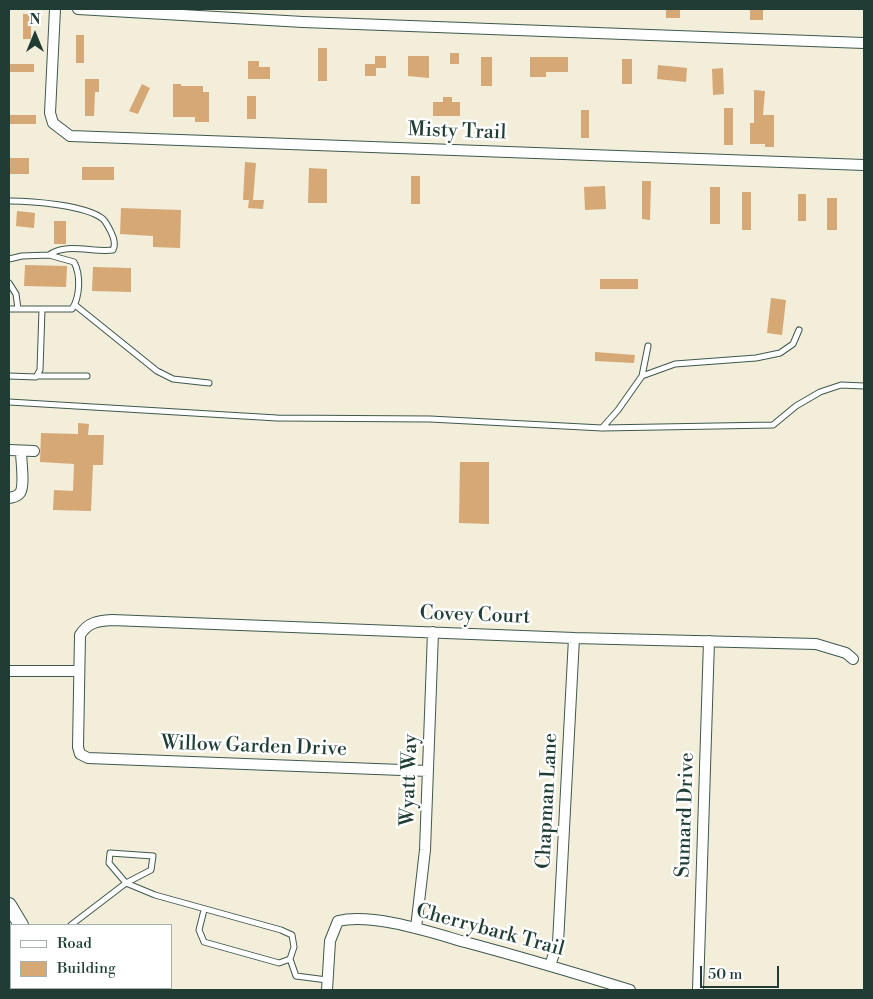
<!DOCTYPE html>
<style>
body{margin:0}
#map{position:relative;width:873px;height:999px;overflow:hidden;background:#f2eeda;font-family:"Libre Bodoni",serif}
canvas{display:block}
.frame{position:absolute;inset:0;border:10px solid #1f3d34;pointer-events:none}
.legend{position:absolute;left:10px;top:924px;width:162px;height:65px;box-sizing:border-box;background:#fff;border:1px solid #a5b1ae;margin:0;padding:6px 9px;list-style:none;font-size:15px;color:#1f3d34}
.legend li{display:flex;align-items:center;gap:10px;height:25px}
.legend b{width:25px;border:1px solid #a5b1ae}
.north{position:absolute;left:10px;top:10px;width:50px;height:50px;-webkit-text-stroke:4px #fff;paint-order:stroke;rotate:0deg;font-size:14px;font-weight:700;line-height:20px;text-align:center;color:#1f3d34}
.north::after{content:'';display:block;margin:auto;width:18px;height:22px;background:#1f3d34;clip-path:polygon(50% 0,100% 100%,50% 72%,0 100%)}
.scale{position:absolute;left:700px;top:966px;width:79px;height:22px;box-sizing:border-box;border:2px solid #1f3d34;border-top:0;padding-left:6px;font-size:15px;line-height:18px;white-space:nowrap;color:#1f3d34;-webkit-text-stroke:4px #fff;paint-order:stroke}
</style>
<div id="map">
<canvas width="873" height="999"></canvas>
<div class="frame"></div>
<ul class="legend">
<li><b style="height:6px;background:#fff"></b>Road</li>
<li><b style="height:14px;background:#d5a875"></b>Building</li>
</ul>
<div class="north">N</div>
<div class="scale">50 m</div>
</div>
<script>
const ctx = document.querySelector('canvas').getContext('2d');
ctx.lineJoin = 'round';
function fillPath(path, color) {
  ctx.fillStyle = color;
  ctx.fill(path, 'evenodd');
}
function trace(path, color, width, dash) {
  ctx.strokeStyle = color;
  ctx.lineWidth = width;
  ctx.lineCap = dash ? 'butt' : 'round';
  ctx.setLineDash(dash || []);
  ctx.stroke(path);
}
function write(font, color, halo, rows, align = 'center') {
  ctx.font = font + ' "Libre Bodoni",serif';
  ctx.lineWidth = 5;
  ctx.setLineDash([]);
  ctx.textBaseline = 'middle';
  ctx.strokeStyle = halo;
  ctx.fillStyle = color;
  for (const [text, x, y, turn = 0] of rows) {
    ctx.save();
    ctx.translate(x, y);
    ctx.rotate((+turn || 0) * Math.PI / 180);
    ctx.textAlign = isNaN(turn) ? turn : align;
    if (halo) ctx.strokeText(text, 0, 0);
    ctx.fillText(text, 0, 0);
    ctx.restore();
  }
}
fillPath(new Path2D(`
 M666,9H680V18H666Z
 M750,9H763V20H750Z
 M23,14H31V39H23Z
 M76,35H84V63H76Z
 M318,48H327V81H318Z
 M450,53H459V64H450Z
 M375,56H386V68H376V76H365V64H375Z
 M408,56H429V78L408,76Z
 M481,57H492V86H481Z
 M530,57H568V72H546V77H530Z
 M622,59H632V84H622Z
 M248,61H259V67H270V79H248Z
 M9,64H34V72H9Z
 M658,65L687,68L686,82L657,79Z
 M723,68L724,94L713,95L712,69Z
 M85,79H99V92H95L94,116H85Z
 M142,84L150,88L138,114L129,111Z
 M173,84H181V86H203V92H209V122H195V117H173Z
 M754,90L765,91L763,115H774V147H765V144H750V123H754Z
 M247,96H256V119H247Z
 M443,97H452V102H460V116H433V102H443Z
 M724,108H733V145H724Z
 M581,110H589V138H581Z
 M9,115H36V124H9Z
 M9,158H29V174H9Z
 M245,162L256,163L253,200H264L263,209L248,208L249,200H243Z
 M82,167H114V180H82Z
 M309,168L327,169V203H308Z
 M411,176H420V204H411Z
 M642,181H651L650,220L642,219Z
 M605,186L606,209L585,210L584,187Z
 M710,187H720V224H710Z
 M742,192H751V230H742Z
 M798,194H806V221H798Z
 M827,198H837V230H827Z
 M121,208L181,210L180,248L153,247V236L120,234Z
 M17,211L35,213L34,228L16,226Z
 M54,221H66V244H54Z
 M25,265L67,266L66,287L24,286Z
 M93,267L131,268V292L92,291Z
 M600,279H638V289H600Z
 M771,298L786,300L782,335L767,333Z
 M595,352L635,355L634,363L595,361Z
 M78,423L89,424L88,435H104L103,465H93L91,511L53,510L54,490L73,491L74,464L40,462L41,433L78,434Z
 M460,462H489V524L459,523Z`), '#d5a875');
const lane = new Path2D(`
 M9,201C31,201 86,205 103,219C106,222 109,228 111,232C114,238 116,244 113,250C93,253 66,242 49,255
 M9,259L22,256L49,255L74,262C81,275 80,297 72,309H9
 M9,283L16,294L18,309
 M75,305L157,371L173,379L209,383
 M9,376L36,377L40,370L42,309
 M38,376H87
 M642,376L648,346
 M9,402L277,418L430,419L602,428L773,425L796,406L820,392L841,385L864,386
 M602,428L618,410L642,376L675,364L756,358L780,353L793,344L799,330
 M110,853L153,856L151,870L126,883L109,863Z
 M71,925L126,883L155,895L281,930L292,935L294,947L290,959L279,963L204,942L199,930L204,910
 M290,959L296,976L327,980`);
const street = new Path2D(`
 M55,9L50,113L53,123L70,136L864,165
 M78,9L303,22L864,43
 M9,450L34,451
 M9,498C13,497 17,497 20,493C25,486 21,461 21,451
 M9,671H79
 M428,771L88,758L80,754L78,747L80,635C88,622 98,621 112,620L574,638L816,644L846,653L853,659
 M416,928L425,850L433,632
 M550,965L558,943L574,638
 M327,990L330,941L338,921C373,913 430,932 465,942C521,957 575,973 630,990
 M698,990L709,641`);
const secondary = new Path2D(`
 M9,905L21,925
 M9,954L11,959
 M9,971L11,969
 M31,988L33,990
 M68,988L70,990`);
trace(lane, '#3f584d', 7);
trace(street, '#3f584d', 12);
trace(secondary, '#3f584d', 16);
trace(lane, '#fff', 5);
trace(street, '#fff', 10);
trace(secondary, '#fff', 14);
write('20px', '#1f3d34', '#fff', [
 ["Misty Trail",457,132,2],
 ["Covey Court",475,616,2],
 ["Willow Garden Drive",254,747,2],
 ["Wyatt Way",410,780,-88],
 ["Chapman Lane",548,801,-87],
 ["Sumard Drive",686,815,-88],
 ["Cherrybark Trail",490,931,15]
]);
</script>
